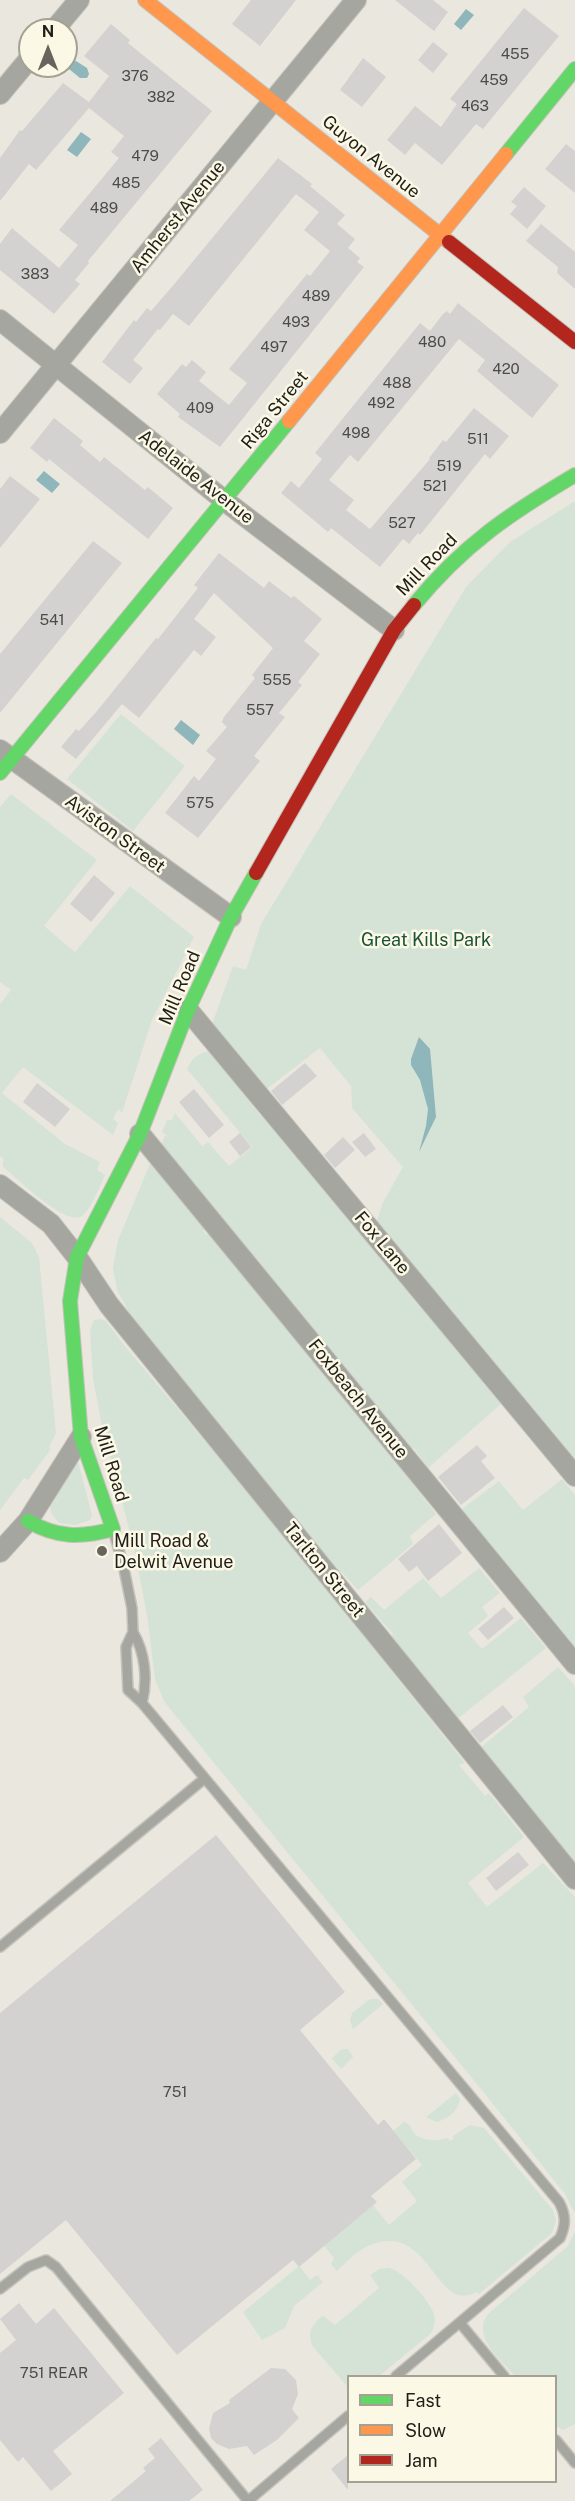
<!DOCTYPE html>
<style>
body{margin:0}
#map{position:relative;width:575px;height:2501px;overflow:hidden;background:#eae7de;font-family:"Public Sans",sans-serif}
canvas{display:block}
.legend{position:absolute;left:347px;top:2375px;width:210px;height:108px;box-sizing:border-box;background:#fcf8e6;border:2px solid #a4a194;margin:0;padding:8px 10px;list-style:none;font-size:18px;color:#201e18}
.legend li{display:flex;align-items:center;gap:12px;height:30px}
.legend b{width:30px;border:2px solid #a4a194}
.north{position:absolute;left:18px;top:18px;width:60px;height:60px;box-sizing:border-box;background:#fcf8e6;border:2px solid #a4a194;border-radius:50%;rotate:0deg;font-size:16px;font-weight:700;line-height:24px;text-align:center;color:#201e18}
.north::after{content:'';display:block;margin:auto;width:21px;height:27px;background:#67645d;clip-path:polygon(50% 0,100% 100%,50% 72%,0 100%)}
</style>
<div id="map">
<canvas width="575" height="2501"></canvas>
<ul class="legend">
<li><b style="height:8px;background:#63d668"></b>Fast</li>
<li><b style="height:8px;background:#ff974d"></b>Slow</li>
<li><b style="height:8px;background:#b3261e"></b>Jam</li>
</ul>
<div class="north">N</div>
</div>
<script>
const ctx = document.querySelector('canvas').getContext('2d');
ctx.lineJoin = 'round';
function fillPath(path, color) {
  ctx.fillStyle = color;
  ctx.fill(path, 'evenodd');
}
function trace(path, color, width, dash) {
  ctx.strokeStyle = color;
  ctx.lineWidth = width;
  ctx.lineCap = dash ? 'butt' : 'round';
  ctx.setLineDash(dash || []);
  ctx.stroke(path);
}
function write(font, color, halo, rows, align = 'center') {
  ctx.font = font + ' "Public Sans",sans-serif';
  ctx.lineWidth = 5;
  ctx.setLineDash([]);
  ctx.textBaseline = 'middle';
  ctx.strokeStyle = halo;
  ctx.fillStyle = color;
  for (const [text, x, y, turn = 0] of rows) {
    ctx.save();
    ctx.translate(x, y);
    ctx.rotate((+turn || 0) * Math.PI / 180);
    ctx.textAlign = isNaN(turn) ? turn : align;
    if (halo) ctx.strokeText(text, 0, 0);
    ctx.fillText(text, 0, 0);
    ctx.restore();
  }
}
fillPath(new Path2D(`
 M575,501V1465L376,1225L382,1204L403,1167L352,1108L351,1086L320,1048L264,1091L211,1027L233,966L246,970L261,924L466,587L510,542Z
 M121,714L185,766L133,831L67,779Z
 M11,794L97,860L44,926L75,952L130,886L194,937L152,1020L122,1113L118,1109L113,1119L118,1123L113,1135L23,1067L2,1093L65,1144L100,1162L97,1170L105,1175C100,1185 91,1210 82,1216C65,1227 16,1177 2,1166L4,1160L0,1156V1004L11,990L0,982V807Z
 M208,1051L214,1053L260,1115L280,1132L307,1171L324,1185L382,1250L501,1404L428,1468L414,1448L411,1450L394,1427L390,1428L161,1146L165,1135L171,1138L162,1132L167,1120H172L175,1113L202,1146L208,1142L229,1166L252,1147L187,1069C192,1059 196,1054 208,1051Z
 M150,1164H153L205,1229L203,1231L206,1235L209,1233L345,1396L436,1514L410,1536L413,1544L358,1590L341,1571L335,1575L140,1333L117,1290L113,1268L118,1240Z
 M0,1217L32,1243L39,1257L56,1433L49,1447L51,1449L28,1480L24,1478L0,1510Z
 M101,1319L106,1321L124,1345L264,1511L465,1763L459,1765L485,1796L489,1793L524,1837L468,1883L487,1907L543,1863L575,1897V2213L565,2194L485,2094L175,1715L164,1701L155,1679L147,1615L134,1548L101,1421L93,1379L90,1330L94,1320Z
 M77,1458L92,1515L90,1520L75,1525L59,1523L51,1513L49,1501Z
 M562,1479L575,1495V1648L568,1640L565,1641L461,1513L462,1509L499,1481L523,1510Z
 M479,1568L500,1593L482,1607L488,1616L468,1633L482,1649L521,1618L546,1648L455,1721L387,1640L393,1634L365,1602L371,1597L384,1610L423,1578L441,1598Z
 M558,1667L575,1686V1867L479,1749L529,1707L523,1697Z
 M370,1999H378L383,2004L353,2029L350,2021L352,2013Z
 M342,2049H348L353,2057L341,2069L332,2058Z
 M456,2093L460,2099C459,2110 447,2120 436,2122L426,2117Z
 M404,2122C411,2124 410,2127 414,2133C422,2142 438,2141 448,2138L450,2141L454,2139L453,2136L470,2125L484,2128L553,2210L556,2221L552,2233L479,2294L476,2292C435,2315 431,2221 370,2245C357,2250 347,2262 337,2271L331,2264L334,2258L324,2246L373,2205L389,2225L417,2201L402,2182L422,2165L393,2131Z
 M575,2231V2424L563,2430L556,2426V2376H515C501,2360 471,2337 488,2314L568,2246Z
 M299,2266L310,2280L317,2275L323,2282L294,2306L285,2328L262,2340L243,2312Z
 M388,2268C402,2269 429,2300 434,2314C436,2322 434,2330 428,2336L379,2376H348V2387L313,2347C307,2333 311,2324 323,2316L335,2325L379,2288L370,2275L379,2269Z`), '#d4e3d6');
fillPath(new Path2D(`
 M466,9L474,15L461,30L454,24Z
 M76,61L87,68L89,74L87,78H80L69,69L70,62Z
 M81,132L91,139L77,157L67,150Z
 M44,471L60,484L52,493L36,480Z
 M181,720L200,735L193,745L174,729Z
 M419,1037L430,1049L436,1117L419,1152L426,1126L428,1109L420,1080L411,1065V1059Z`), '#8eb6bb');
fillPath(new Path2D(`
 M251,0H296L260,46L232,24Z
 M395,0H433L448,12L434,31Z
 M524,8L559,36L483,129L476,124L442,165L415,143L405,155L387,140L415,106L441,127L457,104L450,99Z
 M111,24L130,40L128,43L212,111L88,261L89,263L75,280L80,284L54,314L0,270V244L12,228L59,268L78,245L59,230L119,158L111,152L124,136L89,108L36,170L29,164L0,201V158L20,130L22,131L63,83L89,102L109,76L84,56Z
 M433,42L448,54L433,73L418,60Z
 M363,58L386,77L362,107L340,90Z
 M566,144L575,151V193L545,169Z
 M278,158L312,184L310,186L345,215L337,224L355,239L348,248L360,258L357,262L364,267L220,447L178,417L180,414L157,394L182,364L186,367L192,360L206,372L199,381L229,405L247,383L229,369L307,274L310,276L330,251L304,230L319,212L296,194L189,326L173,314L160,330L158,329L133,360L143,368L130,384L102,362L134,320L136,322L147,308L151,311L176,282Z
 M524,187L546,206L527,229L510,214L517,206L511,202Z
 M541,224L575,252V289L557,273L558,267L526,241Z
 M458,303L559,385L532,418L477,371L485,360L459,339L358,462L350,455L329,480L354,500L346,510L370,529L430,459L429,458L443,440L446,442L474,408L509,436L490,459L485,454L420,535L418,533L409,544L403,539L380,567L331,528L328,532L281,493L291,481L299,488L322,459L315,453L420,323L430,331L443,314L447,311L450,314Z
 M54,418L83,441L80,445L100,462L104,457L145,490L148,487L173,508L148,539L49,459L47,462L30,448Z
 M10,476L40,499L0,548V489Z
 M93,541L122,563L0,713V654Z
 M219,553L264,588L269,581L291,598L294,596L322,619L304,641L320,654L298,682L302,685L279,713L285,717L254,756L260,761L198,838L165,813L194,776L199,781L216,759L206,751L227,727L222,722L224,717L255,678L252,675L273,648L214,593L194,619L216,637L201,656L194,650L139,718L122,704L76,759L61,747L76,729L79,731L97,711L156,638L158,639L198,588L194,585Z
 M94,875L115,893L91,922L70,904Z
 M305,1063L317,1076L282,1105L271,1091Z
 M37,1083L70,1109L55,1127L23,1102Z
 M194,1089L224,1125L209,1138L179,1102Z
 M240,1133L251,1147L240,1156L229,1142Z
 M364,1133L376,1149L365,1157L352,1142Z
 M343,1137L355,1150L335,1168L324,1155Z
 M477,1445L487,1456L481,1461L495,1478L461,1505L438,1477Z
 M439,1524L462,1553L428,1581L417,1566L409,1572L398,1559Z
 M504,1607L514,1618L488,1640L478,1629Z
 M503,1705L513,1717L480,1743L470,1731Z
 M216,1835L345,1992L300,2030L378,2125L384,2119L416,2159L371,2196L377,2202L299,2267L293,2260L177,2355L66,2220L0,2274V2013Z
 M518,1852L529,1865L496,1891L486,1878Z
 M19,2303L36,2324L54,2308L124,2393L53,2451L72,2474L51,2491L23,2457L18,2462L0,2440V2353L16,2340L0,2319Z
 M271,2368L285,2369L296,2380L298,2394L292,2409L299,2418L277,2440L254,2455L247,2446L229,2449L217,2444L211,2438L209,2429L213,2413L230,2403L229,2400Z
 M161,2438L203,2490L189,2501H110L146,2471L143,2468L155,2458L148,2449Z
 M348,2455V2490L331,2469Z`), '#d3d2d0');
const lane = new Path2D(`
 M113,1530L123,1564L132,1608L133,1632L126,1647L128,1690L142,1703L559,2202C566,2215 566,2225 560,2238L396,2376
 M133,1632C145,1652 148,1680 142,1703
 M0,1947L204,1779
 M0,2289L28,2267L46,2260L56,2267L248,2501L348,2416
 M460,2323L504,2376
 M556,2440L575,2463`);
const street = new Path2D(`
 M54,30L79,0
 M0,94L30,58
 M0,320L225,501L394,630
 M0,433L356,0
 M0,750L231,917
 M188,1010L575,1476
 M140,1134L575,1664
 M0,1185L51,1224L77,1257L109,1305L575,1879
 M0,1552L28,1521L81,1437`);
const fast = new Path2D(`
 M506,154L575,69
 M414,605C463,545 509,514 575,475
 M0,773L289,421
 M28,1521C57,1538 81,1538 113,1529L81,1437L70,1301L77,1257L140,1134L188,1010L231,917L256,873`);
const slow = new Path2D(`
 M145,0L449,242
 M289,421L506,154`);
const jam = new Path2D(`
 M449,242L575,342
 M256,873L394,630L414,605`);
trace(lane, '#c5c2bb', 12);
trace(street, '#c5c2bb', 22);
trace(fast, '#c5c2bb', 16);
trace(slow, '#c5c2bb', 16);
trace(jam, '#c5c2bb', 16);
trace(lane, '#a4a69f', 9);
trace(street, '#a4a69f', 20);
trace(fast, '#63d668', 14);
trace(slow, '#ff974d', 14);
trace(jam, '#b3261e', 14);
for (const [x, y, r, color] of [
 [102,1551,6,"#67645d"]
]) {
  const dot = new Path2D();
  dot.arc(x, y, r, 0, 2 * Math.PI);
  ctx.fillStyle = color;
  ctx.fill(dot);
  trace(dot, '#fcf8e6', 2);
}
write('15px', '#4d4b46', null, [
 ["455",515,54],
 ["376",135,76],
 ["459",494,80],
 ["382",161,97],
 ["463",475,106],
 ["479",145,156],
 ["485",126,183],
 ["489",104,208],
 ["383",35,274],
 ["489",316,296],
 ["493",296,322],
 ["480",432,342],
 ["497",274,347],
 ["420",506,369],
 ["488",397,383],
 ["492",381,403],
 ["409",200,408],
 ["498",356,433],
 ["511",478,439],
 ["519",449,466],
 ["521",435,486],
 ["527",402,523],
 ["541",52,620],
 ["555",277,680],
 ["557",260,710],
 ["575",200,803],
 ["751",175,2092],
 ["751 REAR",54,2373]
]);
write('18px', '#201e18', '#fcf8e6', [
 ["Guyon Avenue",371,157,39],
 ["Amherst Avenue",178,217,-51],
 ["Riga Street",275,410,-51],
 ["Adelaide Avenue",196,477,38],
 ["Mill Road",427,565,-46],
 ["Aviston Street",115,834,36],
 ["Mill Road",180,988,-67],
 ["Fox Lane",382,1243,50],
 ["Foxbeach Avenue",358,1399,51],
 ["Mill Road",111,1464,73],
 ["Tarlton Street",324,1570,51]
]);
write('18px', '#19533a', '#fcf8e6', [
 ["Great Kills Park",426,940]
]);
write('18px', '#201e18', '#fcf8e6', [
 ["Mill Road &",114,1541],
 ["Delwit Avenue",114,1562]
], 'left');
</script>
